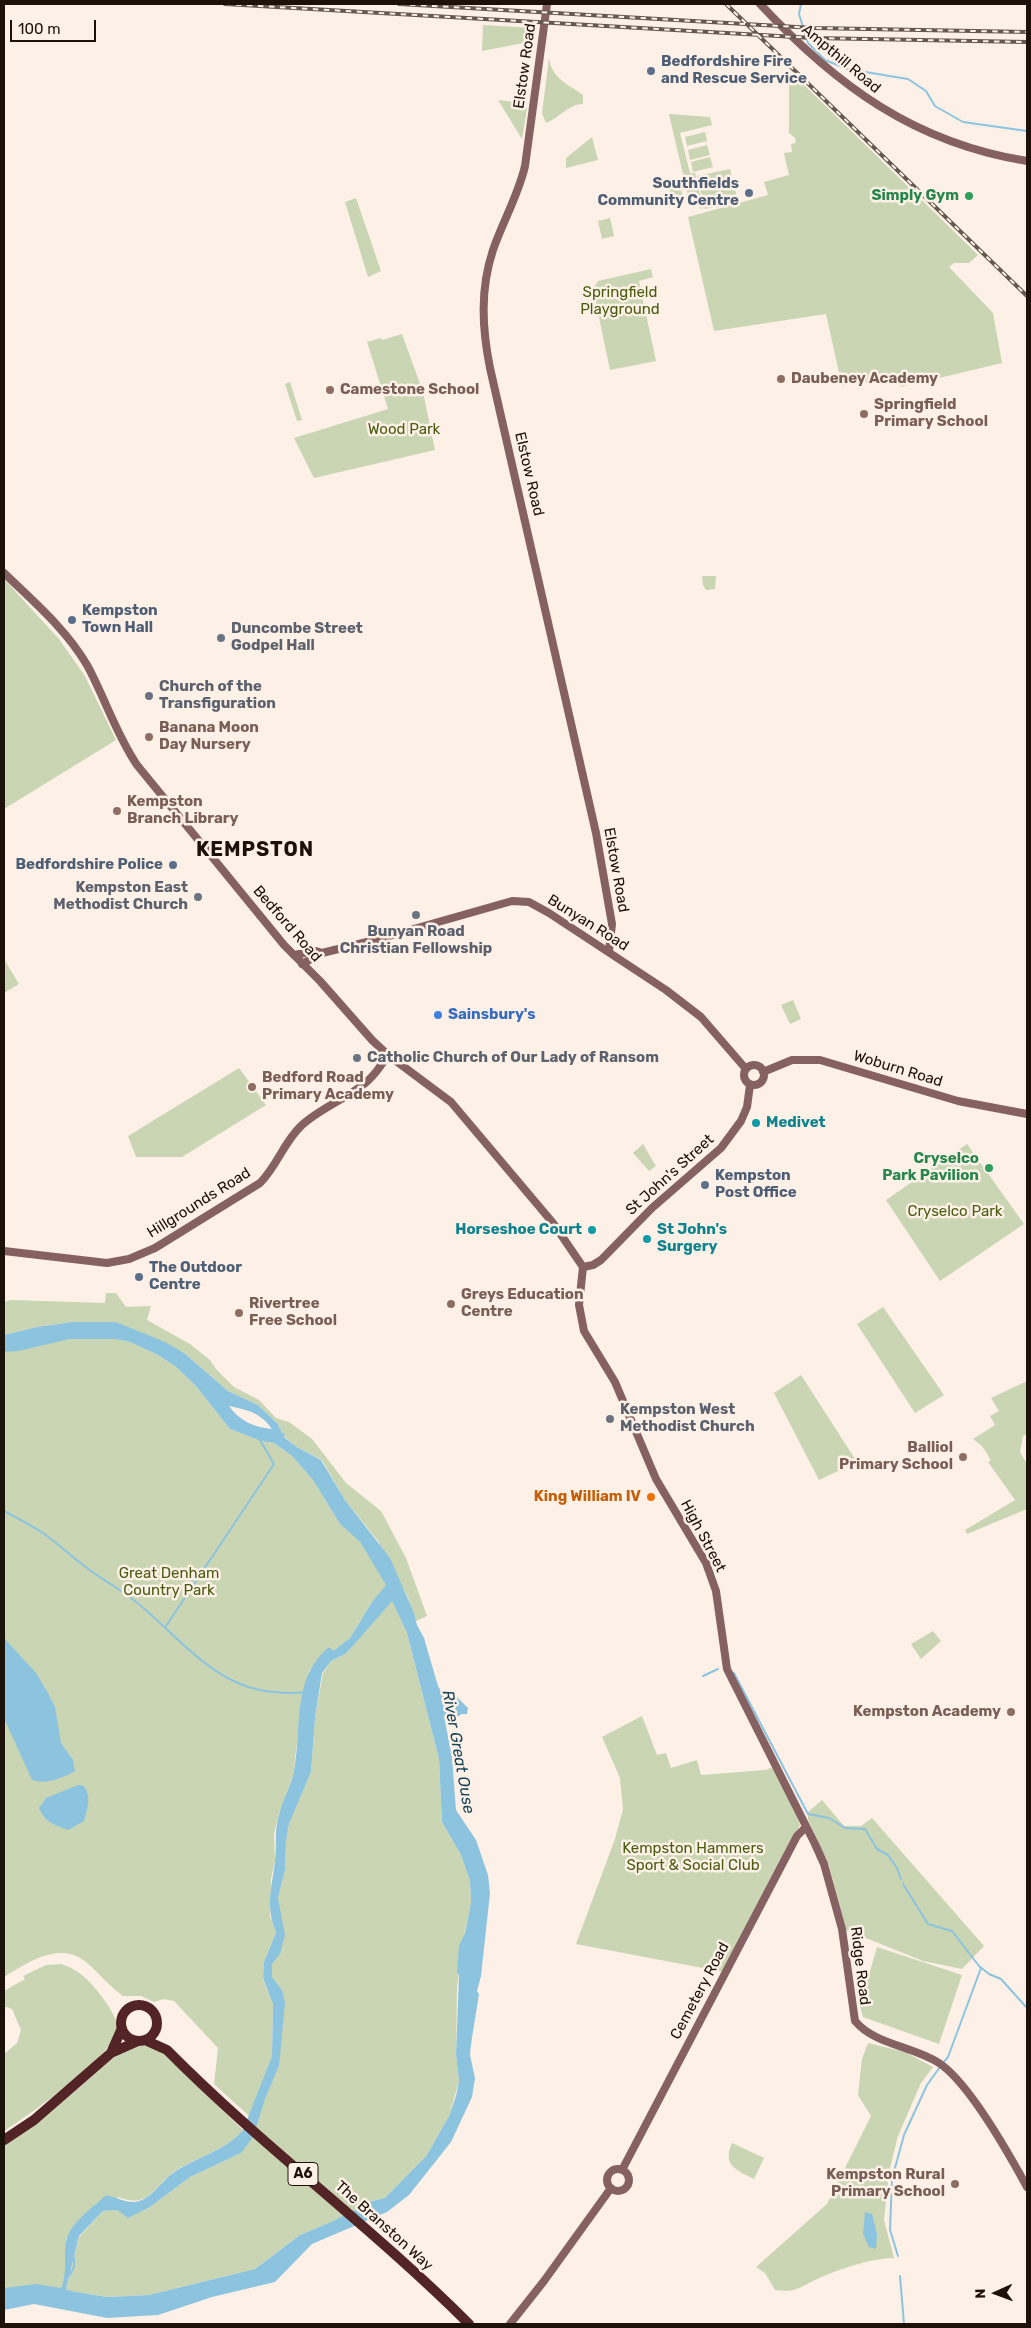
<!DOCTYPE html>
<style>
body{margin:0}
#map{position:relative;width:1031px;height:2328px;overflow:hidden;background:#fdf0e6;font-family:Rubik,sans-serif}
canvas{display:block}
.frame{position:absolute;inset:0;border:5px solid #1d1209;pointer-events:none}
.north{position:absolute;left:971px;top:2268px;width:50px;height:50px;-webkit-text-stroke:4px #fdf0e6;paint-order:stroke;rotate:268deg;font-size:14px;font-weight:700;line-height:20px;text-align:center;color:#1d1209}
.north::after{content:'';display:block;margin:auto;width:18px;height:22px;background:#1d1209;clip-path:polygon(50% 0,100% 100%,50% 72%,0 100%)}
.scale{position:absolute;left:10px;top:20px;width:86px;height:22px;box-sizing:border-box;border:2px solid #1d1209;border-top:0;padding-left:6px;font-size:15px;line-height:18px;white-space:nowrap;color:#1d1209;-webkit-text-stroke:4px #fdf0e6;paint-order:stroke}
</style>
<div id="map">
<canvas width="1031" height="2328"></canvas>
<div class="frame"></div>
<div class="north">N</div>
<div class="scale">100 m</div>
</div>
<script>
const ctx = document.querySelector('canvas').getContext('2d');
ctx.lineJoin = 'round';
function fillPath(path, color) {
  ctx.fillStyle = color;
  ctx.fill(path, 'evenodd');
}
function trace(path, color, width, dash) {
  ctx.strokeStyle = color;
  ctx.lineWidth = width;
  ctx.lineCap = dash ? 'butt' : 'round';
  ctx.setLineDash(dash || []);
  ctx.stroke(path);
}
function write(font, color, halo, rows, align = 'center') {
  ctx.font = font + ' Rubik,sans-serif';
  ctx.lineWidth = 5;
  ctx.setLineDash([]);
  ctx.textBaseline = 'middle';
  ctx.strokeStyle = halo;
  ctx.fillStyle = color;
  for (const [text, x, y, turn = 0] of rows) {
    ctx.save();
    ctx.translate(x, y);
    ctx.rotate((+turn || 0) * Math.PI / 180);
    ctx.textAlign = isNaN(turn) ? turn : align;
    if (halo) ctx.strokeText(text, 0, 0);
    ctx.fillText(text, 0, 0);
    ctx.restore();
  }
}
fillPath(new Path2D(`
 M483,25L533,28L529,42L482,51Z
 M549,58C552,79 568,84 583,95V104C569,104 559,118 546,123L542,113Z
 M798,79L978,255L969,263H954L949,267L993,313L1002,363L901,387L899,377L842,386L826,314L714,331L688,217L768,195L764,182L789,175L784,153L792,152L791,144L796,143L795,138L789,133V82Z
 M498,100L522,103L527,109L522,139Z
 M669,114L710,117L712,125L680,133L690,173H695L703,208L701,209L688,196Z
 M705,132L707,141L687,146L685,137Z
 M592,137L598,160L566,168V158Z
 M707,145L710,155L690,160L688,150Z
 M710,157L713,167L693,172L691,162Z
 M730,169L738,201L705,209L697,176Z
 M679,182L683,197L671,199L668,184Z
 M356,198L381,271L368,277L345,202Z
 M610,218L614,236L602,239L598,221Z
 M651,269L653,277L639,281L656,361L610,370L593,289L598,281Z
 M402,334L423,392L435,450L314,478L294,438L388,409L367,342L381,338L382,340Z
 M290,382L302,420L297,421L285,384Z
 M702,576H716L715,589L706,590L703,585Z
 M4,579L59,639L85,676L116,740L4,809Z
 M4,959L19,984L4,993Z
 M793,1000L801,1019L790,1024L781,1005Z
 M239,1068L266,1105L182,1157H136L128,1136Z
 M643,1144L656,1166L649,1171L633,1153Z
 M967,1144L1024,1224L940,1281L886,1200Z
 M106,1293H116L126,1307L151,1306L147,1320L190,1344L210,1360L216,1369L234,1387L259,1400L276,1418L289,1422L312,1439L346,1483L381,1511L406,1558L427,1616L416,1621L408,1598L378,1541L345,1500L322,1460L297,1447L284,1436L285,1434L282,1433L278,1424L258,1405L228,1391L184,1353L116,1322H72L37,1327L4,1335V1302L11,1300L105,1303Z
 M883,1307L944,1395L915,1413L857,1324Z
 M70,1339H115L130,1342L158,1355L176,1367L195,1385L230,1429L261,1441L274,1443L292,1456L313,1480L340,1524L360,1542L387,1585L372,1602L350,1638L310,1669L303,1692L293,1776L279,1814L274,1834L275,1860L271,1879L270,1916L276,1931L264,1962L263,1979L273,2004L272,2056L249,2116L214,2084L218,2048L174,2001L164,1999L154,2002L141,1996H123C109,1986 99,1973 86,1962C59,1940 27,1963 4,1977V1352Z
 M801,1375L857,1462L819,1480L774,1393Z
 M1027,1381V1434L1023,1436L1020,1452L1027,1464V1509L967,1534L965,1530L1015,1500L988,1462L991,1460L982,1446L973,1439L995,1425L990,1416L999,1411L991,1398Z
 M392,1600L407,1633L439,1759L442,1822L461,1855L470,1881L471,1903L463,1941L457,1987L456,2055L459,2081L449,2116L427,2155L385,2198L372,2201L331,2222L300,2235L255,2269L149,2295L107,2297L71,2291L66,2289L79,2237L103,2211L117,2210L129,2217L150,2207L190,2177L241,2153L279,2066L282,1990L272,1977V1964L280,1954L278,1898L285,1870L286,1841L289,1824L311,1772L315,1718L323,1673L331,1661L345,1654L353,1646Z
 M933,1631L941,1641L921,1659L911,1644Z
 M642,1716L657,1755L666,1753L671,1768L697,1760L701,1775L765,1770L774,1767L795,1810L800,1825L724,1972L576,1944L615,1839L623,1809L620,1778L602,1737Z
 M822,1800L844,1826H861L872,1818L984,1946L962,1969L923,1961L846,1930L829,1865L808,1820V1812Z
 M877,1947L962,1975L939,2044L863,2017L860,2006Z
 M61,1964C79,1969 91,1982 102,1997C108,2005 119,2020 117,2031C112,2057 29,2115 4,2131V2054L17,2043L21,2030L12,2009L4,2006V1991L25,1979L23,1976L46,1965Z
 M148,2043L160,2050L243,2130C227,2150 195,2158 173,2172C164,2179 157,2190 148,2196C137,2203 129,2201 118,2197L66,2239V2275L61,2288H4V2143C28,2127 52,2110 75,2091C99,2072 116,2048 148,2043Z
 M868,2043L905,2052L933,2067L921,2083L898,2136L889,2172L884,2220L894,2258C871,2258 836,2270 815,2280C798,2288 796,2293 775,2290L765,2273L756,2267L827,2204L871,2116L858,2095L862,2059Z
 M732,2143L764,2158L754,2179C736,2170 722,2165 732,2143Z`), '#cad5b3');
fillPath(new Path2D(`
 M72,1322H116L165,1342L184,1353L228,1391L258,1405L278,1424L282,1433H285L284,1437L297,1447L321,1460L345,1500L390,1558L414,1613L417,1625L424,1638L438,1686L442,1693H453L468,1708L467,1714H462L457,1717L444,1716L452,1757L456,1810L476,1840L488,1875L490,1893L481,1976L477,1991L479,1994L471,2044L470,2055L475,2078L472,2097L451,2142L409,2195L387,2212L312,2244L275,2282L212,2297L158,2315L107,2318L34,2304L4,2310V2288L36,2284L61,2288C69,2269 62,2252 67,2238C73,2220 93,2208 106,2195C115,2197 125,2202 133,2202C150,2202 161,2181 174,2172C195,2158 227,2150 243,2130L272,2056L273,2004L263,1978L264,1962L276,1932C265,1906 272,1887 275,1861C277,1845 274,1831 279,1815C282,1802 289,1789 293,1776C303,1732 290,1679 329,1647L333,1651L350,1638L372,1602L386,1585L360,1542L340,1524L313,1480L292,1456L274,1443L261,1441L230,1429L195,1385L176,1367L158,1355L130,1342L115,1339H70L18,1351L4,1352V1335L37,1327ZM229,1406C248,1410 261,1413 272,1429C253,1427 240,1421 229,1406ZM392,1601L407,1633L439,1759L442,1822L461,1855L470,1881L471,1903L465,1933L459,1946L457,1973L459,1975L456,2055L459,2081L456,2096L449,2116L427,2155L385,2198L372,2201L331,2222L300,2235L255,2269L149,2295L107,2297L71,2291L66,2289L79,2236L103,2211L117,2210L128,2218L150,2207L190,2177L241,2153L253,2137L265,2099L279,2066L285,2003L282,1990L272,1977V1964L280,1954L285,1935L278,1898L285,1870L286,1841L289,1824L311,1772L315,1718L322,1673L331,1661L345,1654L353,1646Z
 M4,1638L36,1673L48,1693L55,1707L61,1743L73,1760L75,1771C62,1778 47,1785 32,1780L4,1718Z
 M78,1785L84,1786C92,1797 87,1809 84,1821L68,1830C54,1825 45,1822 39,1808L46,1798Z
 M865,2212L872,2214L877,2234L876,2249L869,2247L863,2234Z`), '#8cc4e0');
trace(new Path2D(`
 M801,4L799,14L808,43L825,60L847,69L908,79L926,91L935,106L963,122L1027,131
 M4,1511C17,1518 31,1525 43,1533C60,1545 74,1559 91,1571C105,1581 121,1590 135,1601C179,1636 213,1687 274,1692C284,1693 293,1694 304,1692
 M166,1626L274,1464L260,1440
 M734,1673L808,1814L829,1818L845,1828L865,1829L877,1849L888,1855L897,1868L901,1879
 M703,1676L718,1669
 M903,1884L928,1924L952,1931L979,1966L989,1974L1001,1979L1027,2008
 M943,2063L948,2057L981,1968
 M898,2256L890,2230L892,2179L904,2135L927,2085L940,2067
 M70,2275L74,2267V2258
 M900,2276L904,2324`), '#8cc4e0', 2);
trace(new Path2D(`
 M547,4L525,166C518,196 503,221 493,250C480,289 482,328 490,368L596,833L612,924L609,951
 M760,4C836,85 914,143 1027,161
 M4,573C33,601 66,629 87,665C105,698 116,734 137,765L284,945L320,981L372,1040L388,1055L451,1102L553,1223L583,1267
 M294,955L316,951L322,953
 M302,964L322,953L375,940L512,901L529,902L549,913L666,990L701,1017L746,1069
 M744 1075a10 10 0 1 1 20 0a10 10 0 1 1-20 0Z
 M763,1072L792,1060H820L958,1101L1027,1114
 M4,1251L107,1263L129,1259L155,1248L260,1183C277,1166 284,1142 301,1126C318,1110 341,1101 360,1087C372,1079 380,1067 388,1055
 M583,1267L579,1305L584,1331L615,1382L656,1479L706,1563L716,1591L727,1669L815,1844L824,1864L842,1929L855,2021C875,2045 913,2046 939,2063C969,2083 1009,2154 1027,2187
 M583,1267L593,1265L601,1260L652,1208L721,1148L741,1121L747,1107L750,1085
 M607 2180a11 11 0 1 1 22 0a11 11 0 1 1-22 0Z
 M622,2170L785,1859L797,1836L806,1827
 M510,2324L544,2281L611,2188`), '#866161', 8);
trace(new Path2D(`
 M121 2023a18 18 0 1 1 36 0a18 18 0 1 1-36 0Z
 M145,2040L167,2050C263,2147 373,2228 469,2324
 M111,2053L122,2028
 M4,2140L34,2120L111,2053L138,2041`), '#532426', 10);
const rail = new Path2D(`
 M225,4L813,38L1027,42
 M399,4L814,28L1027,32
 M726,4L1027,296`);
trace(rail, '#64594f', 4);
trace(rail, '#fdf0e6', 2, [5.5]);
for (const [x, y, r, color] of [
 [651,71,5,"#5c6f8a"],
 [749,193,5,"#5c6f8a"],
 [969,196,5,"#2e9e5b"],
 [781,379,5,"#8d6e63"],
 [330,390,5,"#8d6e63"],
 [864,414,5,"#8d6e63"],
 [72,620,5,"#5c6f8a"],
 [221,638,5,"#6b7280"],
 [149,696,5,"#6b7280"],
 [149,737,5,"#8d6e63"],
 [117,811,5,"#8d6e63"],
 [173,865,5,"#5c6f8a"],
 [198,897,5,"#6b7280"],
 [416,915,5,"#6b7280"],
 [438,1015,5,"#3f7fe0"],
 [357,1058,5,"#6b7280"],
 [252,1087,5,"#8d6e63"],
 [756,1123,5,"#0f9aa8"],
 [989,1168,5,"#2e9e5b"],
 [705,1185,5,"#5c6f8a"],
 [592,1230,5,"#0f9aa8"],
 [647,1239,5,"#0f9aa8"],
 [139,1277,5,"#5c6f8a"],
 [451,1304,5,"#8d6e63"],
 [239,1313,5,"#8d6e63"],
 [610,1419,5,"#6b7280"],
 [963,1457,5,"#8d6e63"],
 [651,1497,5,"#e8710a"],
 [1011,1712,5,"#8d6e63"],
 [955,2184,5,"#8d6e63"]
]) {
  const dot = new Path2D();
  dot.arc(x, y, r, 0, 2 * Math.PI);
  ctx.fillStyle = color;
  ctx.fill(dot);
  trace(dot, '#fdf0e6', 2);
}
for (const [x, y, w] of [
 [303,2174,30]
]) {
  const box = new Path2D();
  box.roundRect(x - w / 2, y - 11.5, w, 23, 4);
  ctx.fillStyle = '#fdf0e6';
  ctx.fill(box);
  trace(box, '#1d1209', 1);
}
write('bold 14px', '#1d1209', null, [
 ["A6",303,2174]
]);
write('15px', '#1d1209', '#fdf0e6', [
 ["Ampthill Road",841,59,40],
 ["Elstow Road",525,66,-82],
 ["Elstow Road",529,474,77],
 ["Elstow Road",616,870,80],
 ["Bunyan Road",588,923,32],
 ["Bedford Road",287,924,49],
 ["Woburn Road",898,1069,17],
 ["St John's Street",670,1175,-42],
 ["Hillgrounds Road",199,1203,-32],
 ["High Street",703,1536,62],
 ["Ridge Road",860,1966,83],
 ["Cemetery Road",700,1991,-62],
 ["The Branston Way",384,2226,42]
]);
write('bold 15px', '#4e5e75', '#fdf0e6', [
 ["Bedfordshire Fire",661,62],
 ["and Rescue Service",661,79],
 ["Southfields",739,184,"right"],
 ["Community Centre",739,201,"right"],
 ["Kempston",82,611],
 ["Town Hall",82,628],
 ["Bedfordshire Police",163,865,"right"],
 ["Kempston",715,1176],
 ["Post Office",715,1193],
 ["The Outdoor",149,1268],
 ["Centre",149,1285]
], 'left');
write('bold 15px', '#27864d', '#fdf0e6', [
 ["Simply Gym",959,196],
 ["Cryselco",979,1159],
 ["Park Pavilion",979,1176]
], 'right');
write('15px', '#495c10', '#fdf0e6', [
 ["Springfield",620,293],
 ["Playground",620,310],
 ["Wood Park",404,430],
 ["Cryselco Park",955,1212],
 ["Great Denham",169,1574],
 ["Country Park",169,1591],
 ["Kempston Hammers",693,1849],
 ["Sport & Social Club",693,1866]
]);
write('bold 15px', '#785e54', '#fdf0e6', [
 ["Daubeney Academy",791,379],
 ["Camestone School",340,390],
 ["Springfield",874,405],
 ["Primary School",874,422],
 ["Banana Moon",159,728],
 ["Day Nursery",159,745],
 ["Kempston",127,802],
 ["Branch Library",127,819],
 ["Bedford Road",262,1078],
 ["Primary Academy",262,1095],
 ["Greys Education",461,1295],
 ["Centre",461,1312],
 ["Rivertree",249,1304],
 ["Free School",249,1321],
 ["Balliol",953,1448,"right"],
 ["Primary School",953,1465,"right"],
 ["Kempston Academy",1001,1712,"right"],
 ["Kempston Rural",945,2175,"right"],
 ["Primary School",945,2192,"right"]
], 'left');
write('bold 15px', '#5b616d', '#fdf0e6', [
 ["Duncombe Street",231,629],
 ["Godpel Hall",231,646],
 ["Church of the",159,687],
 ["Transfiguration",159,704],
 ["Kempston East",188,888,"right"],
 ["Methodist Church",188,905,"right"],
 ["Bunyan Road",416,932,"center"],
 ["Christian Fellowship",416,949,"center"],
 ["Catholic Church of Our Lady of Ransom",367,1058],
 ["Kempston West",620,1410],
 ["Methodist Church",620,1427]
], 'left');
write('bold 15px', '#366cbe', '#fdf0e6', [
 ["Sainsbury's",448,1015]
], 'left');
write('bold 15px', '#0d838f', '#fdf0e6', [
 ["Medivet",766,1123],
 ["Horseshoe Court",582,1230,"right"],
 ["St John's",657,1230],
 ["Surgery",657,1247]
], 'left');
write('bold 15px', '#c56008', '#fdf0e6', [
 ["King William IV",641,1497]
], 'right');
write('italic 16px', '#164458', '#fdf0e6', [
 ["River Great Ouse",458,1752,80]
]);
ctx.letterSpacing = '1px';
write('bold 20px', '#1d1209', '#fdf0e6', [
 ["KEMPSTON",255,850]
]);
ctx.letterSpacing = '0px';
</script>
